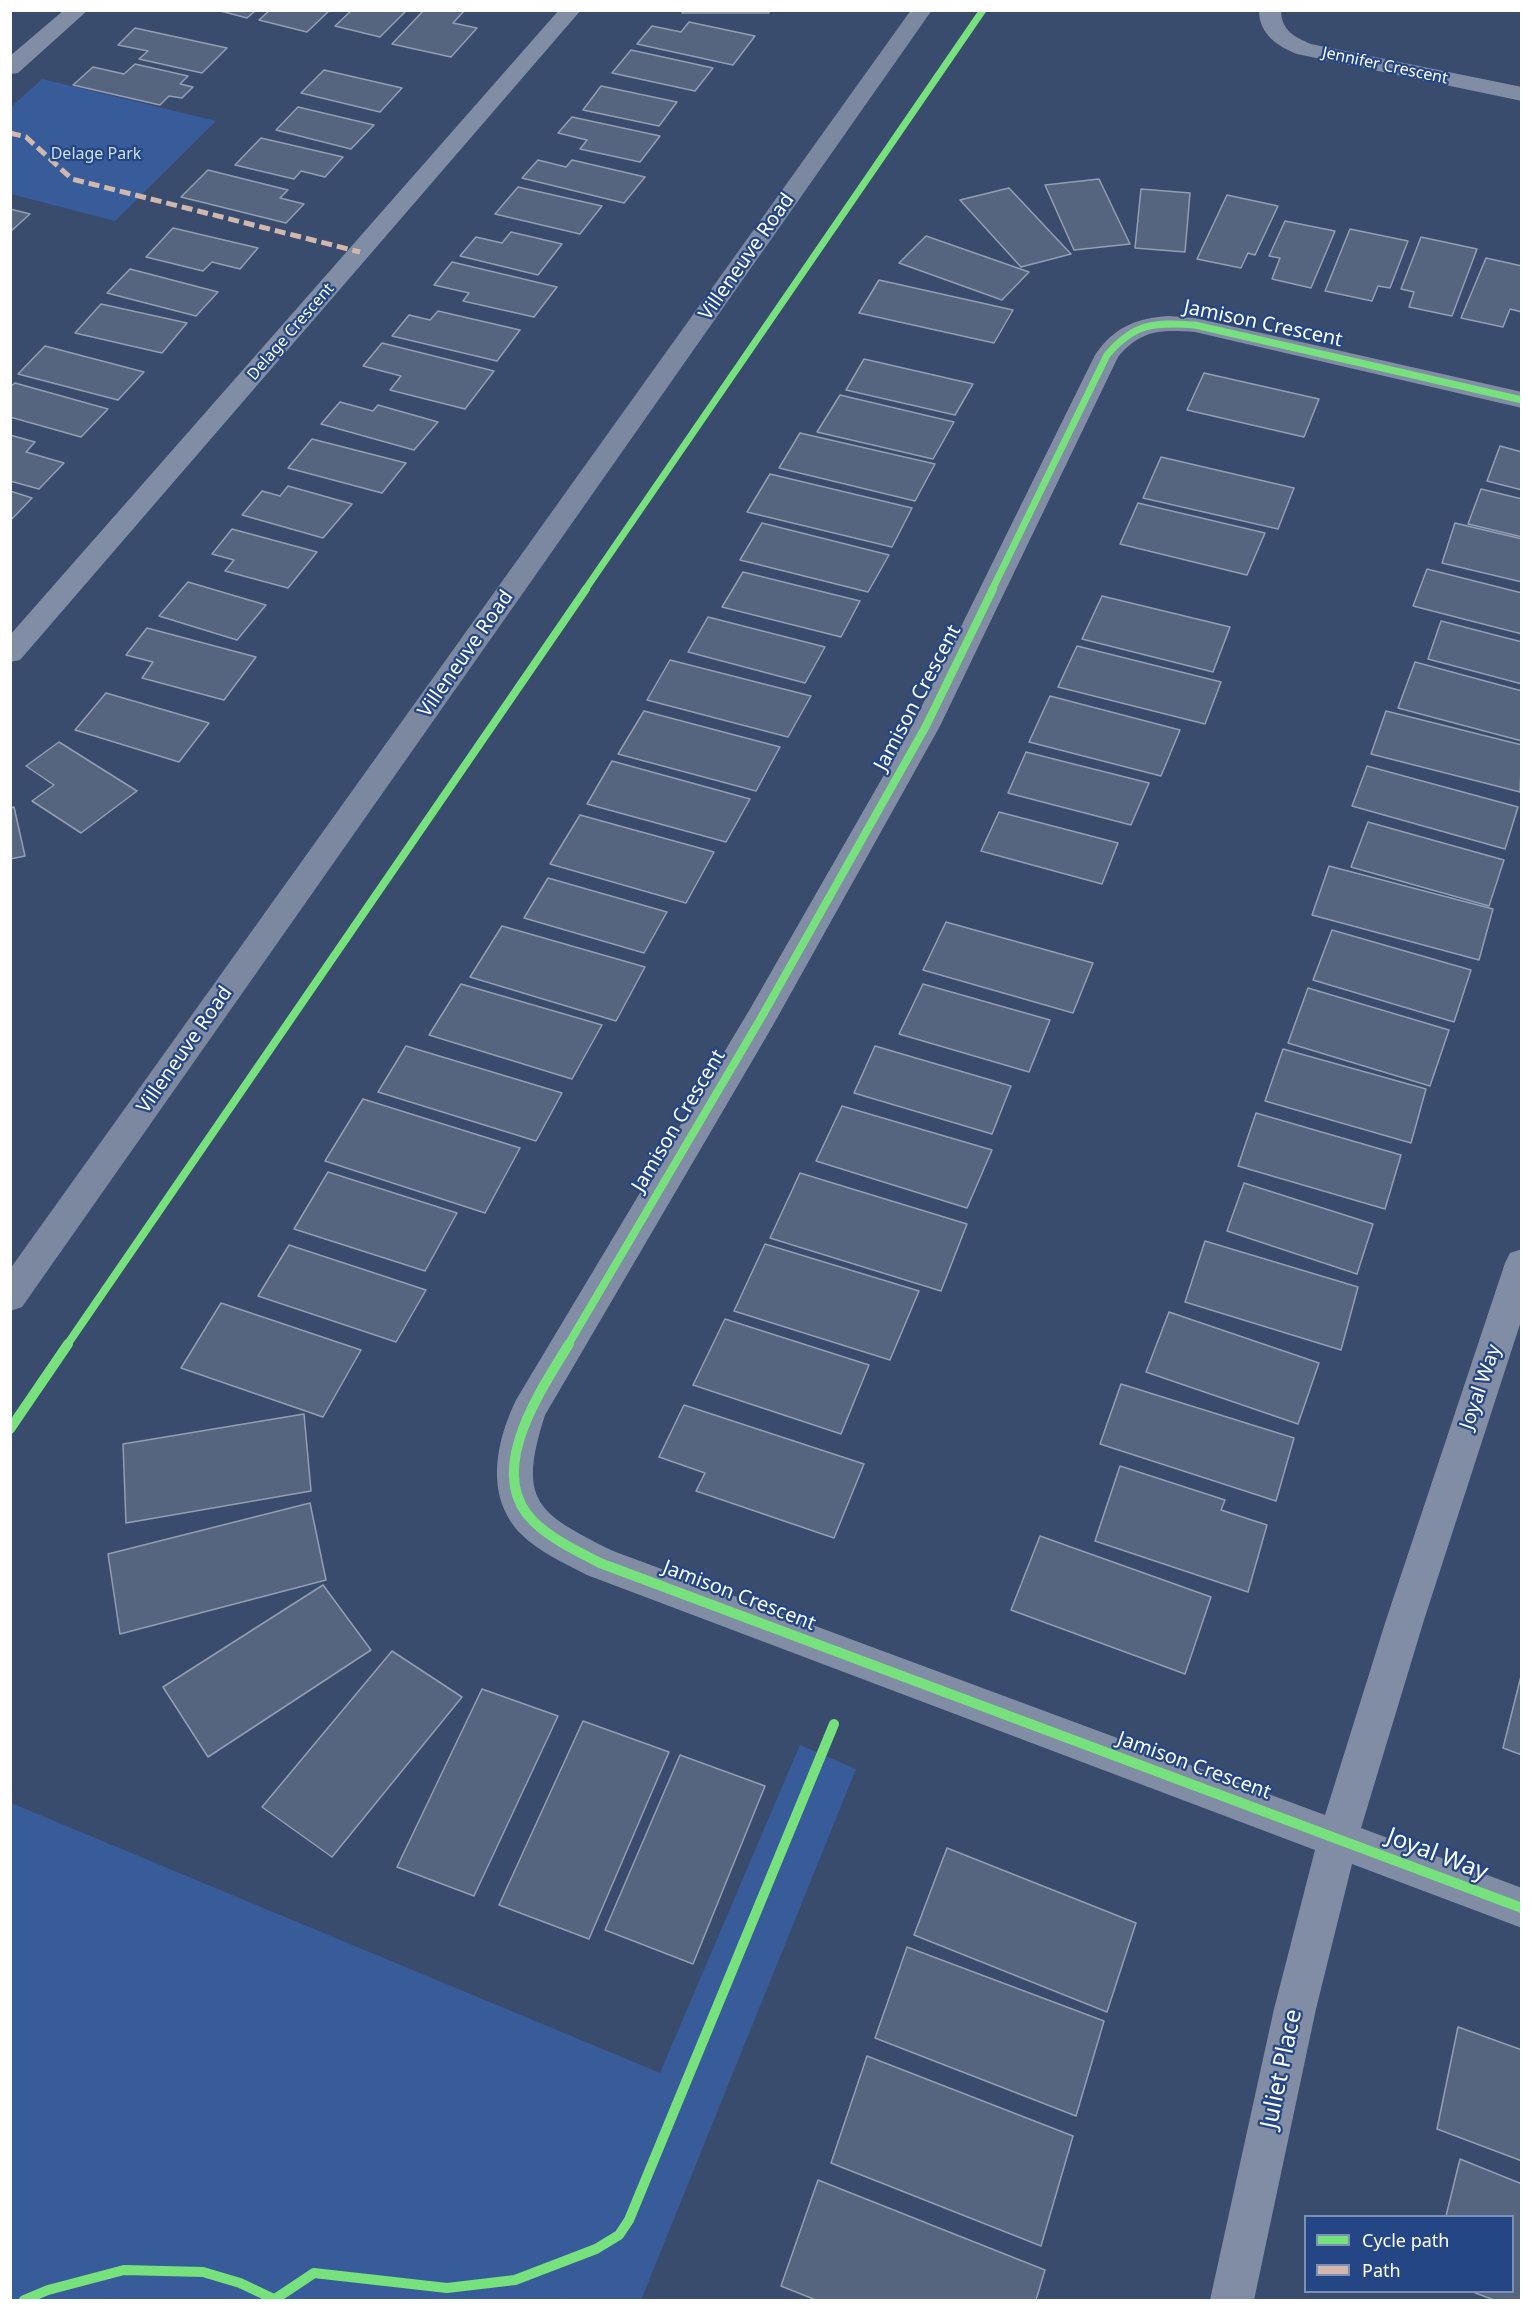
<!DOCTYPE html>
<style>
body{margin:0}
#map{position:relative;width:1532px;height:2311px;overflow:hidden;background:#3a4c6e;font-family:"Noto Sans",sans-serif}
canvas{display:block}
.frame{position:absolute;inset:0;border:12px solid #fff;pointer-events:none}
.legend{position:absolute;left:1304px;top:2215px;width:210px;height:78px;box-sizing:border-box;background:#244684;border:2px solid #7c90b5;margin:0;padding:8px 10px;list-style:none;font-size:18px;color:#fff}
.legend li{display:flex;align-items:center;gap:12px;height:30px}
.legend b{width:30px;border:2px solid #7c90b5}
</style>
<div id="map">
<canvas width="1532" height="2311"></canvas>
<div class="frame"></div>
<ul class="legend">
<li><b style="height:8px;background:#77e17e"></b>Cycle path</li>
<li><b style="height:8px;background:#d1b7ad"></b>Path</li>
</ul>
</div>
<script>
const ctx = document.querySelector('canvas').getContext('2d');
ctx.lineJoin = 'round';
function fillPath(path, color) {
  ctx.fillStyle = color;
  ctx.fill(path, 'evenodd');
}
function trace(path, color, width, dash) {
  ctx.strokeStyle = color;
  ctx.lineWidth = width;
  ctx.lineCap = dash ? 'butt' : 'round';
  ctx.setLineDash(dash || []);
  ctx.stroke(path);
}
function write(font, color, halo, rows, align = 'center') {
  ctx.font = font + ' "Noto Sans",sans-serif';
  ctx.lineWidth = 4.5;
  ctx.setLineDash([]);
  ctx.textBaseline = 'middle';
  ctx.strokeStyle = halo;
  ctx.fillStyle = color;
  for (const [text, x, y, turn = 0] of rows) {
    ctx.save();
    ctx.translate(x, y);
    ctx.rotate((+turn || 0) * Math.PI / 180);
    ctx.textAlign = isNaN(turn) ? turn : align;
    if (halo) ctx.strokeText(text, 0, 0);
    ctx.fillText(text, 0, 0);
    ctx.restore();
  }
}
fillPath(new Path2D(`
 M42,79L216,121L115,221L11,194V107Z
 M800,1745L856,1769L641,2300H11V1803L660,2073Z`), '#385c9a');
const building = new Path2D(`
 M217,10H256L247,18Z
 M270,10H330L307,32L259,20Z
 M352,10H407L380,37L335,26Z
 M424,10H465L453,23L477,28L451,57L392,44Z
 M682,10H769V13H682Z
 M689,22L755,36L733,65L637,44L652,26L681,32Z
 M135,28L227,48L202,73L139,59L148,51L118,45Z
 M631,50L713,68L695,91L612,73Z
 M135,64L188,76L180,84L193,87L182,98L169,96L160,105L73,85L93,67L124,74Z
 M324,70L402,88L380,112L301,93Z
 M601,86L677,102L659,126L583,110Z
 M298,107L374,125L351,149L276,130Z
 M572,117L660,136L640,162L580,149L587,140L558,133Z
 M261,138L343,157L325,177L301,171L294,179L235,165Z
 M538,160L566,167L572,160L645,177L624,203L522,178Z
 M208,170L288,190L280,198L304,204L286,223L181,197Z
 M1099,179L1130,244L1074,250L1045,185Z
 M518,187L602,206L580,234L495,214Z
 M1009,188L1071,254L1021,267L960,200Z
 M1141,189L1190,193L1185,252L1135,248Z
 M1227,195L1278,206L1255,255L1248,253L1241,268L1197,259Z
 M10,209L30,214L10,232Z
 M1285,221L1335,231L1311,288L1272,279L1280,258L1269,256Z
 M173,228L258,248L240,269L212,262L203,271L146,257Z
 M1350,229L1408,241L1390,288L1378,286L1372,301L1325,291Z
 M511,232L562,244L538,275L460,256L476,237L502,243Z
 M926,236L1029,272L1002,300L899,263Z
 M1421,237L1477,249L1452,316L1409,307L1414,292L1401,289Z
 M1486,258L1522,266V312L1510,309L1503,327L1461,318Z
 M452,262L557,287L534,317L463,301L469,293L434,285Z
 M130,269L218,292L196,316L107,293Z
 M879,280L1013,310L994,343L859,313Z
 M101,304L187,323L162,353L75,333Z
 M438,311L520,330L497,361L392,336L409,315L430,320Z
 M382,343L494,371L465,409L390,390L401,376L363,366Z
 M45,346L144,372L118,400L18,374Z
 M864,359L973,384L955,415L846,390Z
 M1204,373L1319,399L1304,437L1187,410Z
 M15,383L108,409L81,437L10,417V387Z
 M840,395L954,422L933,459L817,432Z
 M340,402L373,411L378,405L438,422L414,450L321,424Z
 M800,433L935,464L915,501L779,468Z
 M10,435L35,442L26,452L64,463L39,489L10,481Z
 M312,439L406,463L382,493L288,468Z
 M1500,446L1522,452V490L1487,481Z
 M1161,457L1294,488L1278,529L1143,498Z
 M770,474L912,508L892,547L747,512Z
 M288,486L352,504L323,538L242,515L262,491L280,496Z
 M1481,489L1522,499V537L1468,524Z
 M10,491L32,498L10,521Z
 M1138,503L1265,533L1247,575L1120,544Z
 M762,523L889,555L868,592L740,560Z
 M1455,523L1522,539V582L1442,563Z
 M232,529L317,552L288,588L225,571L234,560L212,554Z
 M1427,569L1522,593V634L1413,606Z
 M743,572L860,601L841,637L722,607Z
 M188,582L266,605L237,640L159,616Z
 M1102,596L1230,627L1213,672L1082,639Z
 M708,617L825,647L805,683L688,652Z
 M1441,621L1522,642V684L1428,659Z
 M147,628L256,657L224,700L142,678L153,662L126,655Z
 M1077,646L1221,682L1205,724L1058,687Z
 M670,660L811,696L788,737L647,700Z
 M1415,662L1522,691V741L1398,708Z
 M106,693L209,723L179,762L75,730Z
 M1050,696L1180,730L1161,776L1029,742Z
 M644,711L780,747L756,791L618,754Z
 M1386,711L1522,745L1520,792L1371,754Z
 M59,742L137,791L81,833L32,801L54,785L26,766Z
 M1026,752L1149,783L1131,825L1008,793Z
 M612,761L750,799L726,842L587,804Z
 M1367,766L1518,807L1505,849L1352,806Z
 M14,807L25,856L10,859V808Z
 M999,812L1118,843L1102,884L981,851Z
 M580,815L714,852L686,903L550,864Z
 M1368,822L1504,860L1489,906L1351,867Z
 M1329,866L1493,909L1479,960L1312,915Z
 M548,878L667,912L644,953L524,918Z
 M946,922L1093,963L1073,1013L923,970Z
 M502,926L645,967L616,1021L470,977Z
 M1332,930L1471,970L1454,1022L1313,980Z
 M461,984L602,1025L572,1079L429,1035Z
 M923,984L1050,1020L1029,1072L899,1034Z
 M1308,988L1449,1030L1430,1086L1288,1043Z
 M406,1046L562,1093L536,1141L378,1092Z
 M875,1046L1011,1086L992,1134L854,1093Z
 M1283,1049L1426,1089L1411,1143L1265,1101Z
 M363,1099L520,1148L485,1213L325,1161Z
 M842,1106L992,1150L967,1208L816,1161Z
 M1256,1113L1401,1155L1385,1209L1238,1166Z
 M328,1172L457,1213L425,1271L294,1229Z
 M800,1173L967,1224L941,1291L770,1238Z
 M1244,1183L1373,1224L1357,1274L1227,1231Z
 M1205,1241L1358,1287L1341,1350L1185,1302Z
 M765,1244L919,1291L890,1360L734,1311Z
 M289,1245L426,1290L396,1342L258,1296Z
 M221,1303L361,1350L323,1417L181,1368Z
 M1169,1312L1319,1363L1298,1424L1146,1372Z
 M725,1319L869,1365L841,1434L693,1385Z
 M1121,1384L1294,1438L1276,1501L1100,1444Z
 M684,1405L864,1464L834,1538L696,1491L705,1473L659,1457Z
 M304,1414L311,1491L126,1523L123,1444Z
 M1120,1466L1225,1500L1221,1510L1267,1525L1248,1592L1095,1541Z
 M310,1503L326,1580L120,1634L108,1554Z
 M1040,1536L1211,1597L1185,1674L1011,1610Z
 M323,1585L371,1650L208,1757L163,1687Z
 M392,1651L462,1697L332,1857L262,1807Z
 M1522,1672V1755L1503,1748Z
 M482,1689L558,1716L474,1896L397,1867Z
 M583,1721L669,1752L589,1939L499,1905Z
 M680,1755L765,1786L693,1964L605,1930Z
 M947,1848L1136,1923L1107,2012L914,1935Z
 M907,1947L1104,2021L1076,2116L875,2038Z
 M1458,2027L1522,2050V2161L1437,2129Z
 M867,2056L1073,2136L1041,2246L831,2163Z
 M1460,2159L1522,2184V2300H1494L1473,2292H1512V2216H1446Z
 M818,2180L1045,2270L1036,2300H816L781,2286Z`);
fillPath(building, '#55647f');
trace(building, '#949eb2', 1.5);
fillPath(new Path2D(`
 M64,10H88L18,73L10,74V56Z
 M559,10H581L20,660L10,662V635Z
 M1259,10H1281C1281,30 1294,37 1311,44L1522,87V101L1297,54C1277,46 1259,34 1259,10Z
 M1168,316L1195,318L1522,392V408L1195,332C1161,330 1142,329 1118,357L940,726L772,1027L545,1415C517,1502 537,1513 613,1551L1325,1815L1386,1620L1505,1263L1510,1253L1522,1249V1318L1424,1620L1361,1828L1522,1888V1928L1352,1864L1316,2009L1254,2300H1210L1274,2009L1315,1850L587,1575C564,1563 539,1552 521,1534C484,1496 496,1442 516,1400L750,1009L912,726L1095,355C1113,328 1136,318 1168,316Z`), '#808da4');
fillPath(new Path2D(`
 M911,10H932L22,1307L10,1311V1269Z`), '#7b88a0');
trace(new Path2D(`
 M10,133L26,137L72,179L360,252`), '#d1b7ad', 5, [11, 5]);
trace(new Path2D(`
 M585,590L983,10
 M992,590L1107,355C1134,323 1155,322 1195,325L1522,400`), '#77e17e', 7);
trace(new Path2D(`
 M67,1345L586,589
 M568,1345L761,1018L926,726L993,589`), '#77e17e', 8);
trace(new Path2D(`
 M569,1344C541,1390 483,1473 534,1522C553,1540 577,1551 600,1563L1522,1908
 M10,1429L68,1344
 M275,2299L314,2273L447,2288L515,2280L596,2249L619,2235L629,2220L834,1724
 M24,2300L48,2290L124,2270L203,2272L240,2283L276,2300`), '#77e17e', 10);
write('16px', '#fff', '#244684', [
 ["Jennifer Crescent",1385,66,12],
 ["Delage Crescent",291,332,-49]
]);
write('16px', '#d1dff6', '#244684', [
 ["Delage Park",96,154]
]);
write('20px', '#fff', '#244684', [
 ["Villeneuve Road",747,257,-55],
 ["Jamison Crescent",1263,324,12],
 ["Villeneuve Road",466,654,-55],
 ["Jamison Crescent",918,698,-62],
 ["Villeneuve Road",185,1050,-55],
 ["Jamison Crescent",679,1121,-59],
 ["Joyal Way",1481,1387,-71],
 ["Jamison Crescent",739,1596,21],
 ["Jamison Crescent",1194,1766,20]
]);
write('24px', '#fff', '#244684', [
 ["Joyal Way",1437,1855,21],
 ["Juliet Place",1282,2069,-78]
]);
</script>
